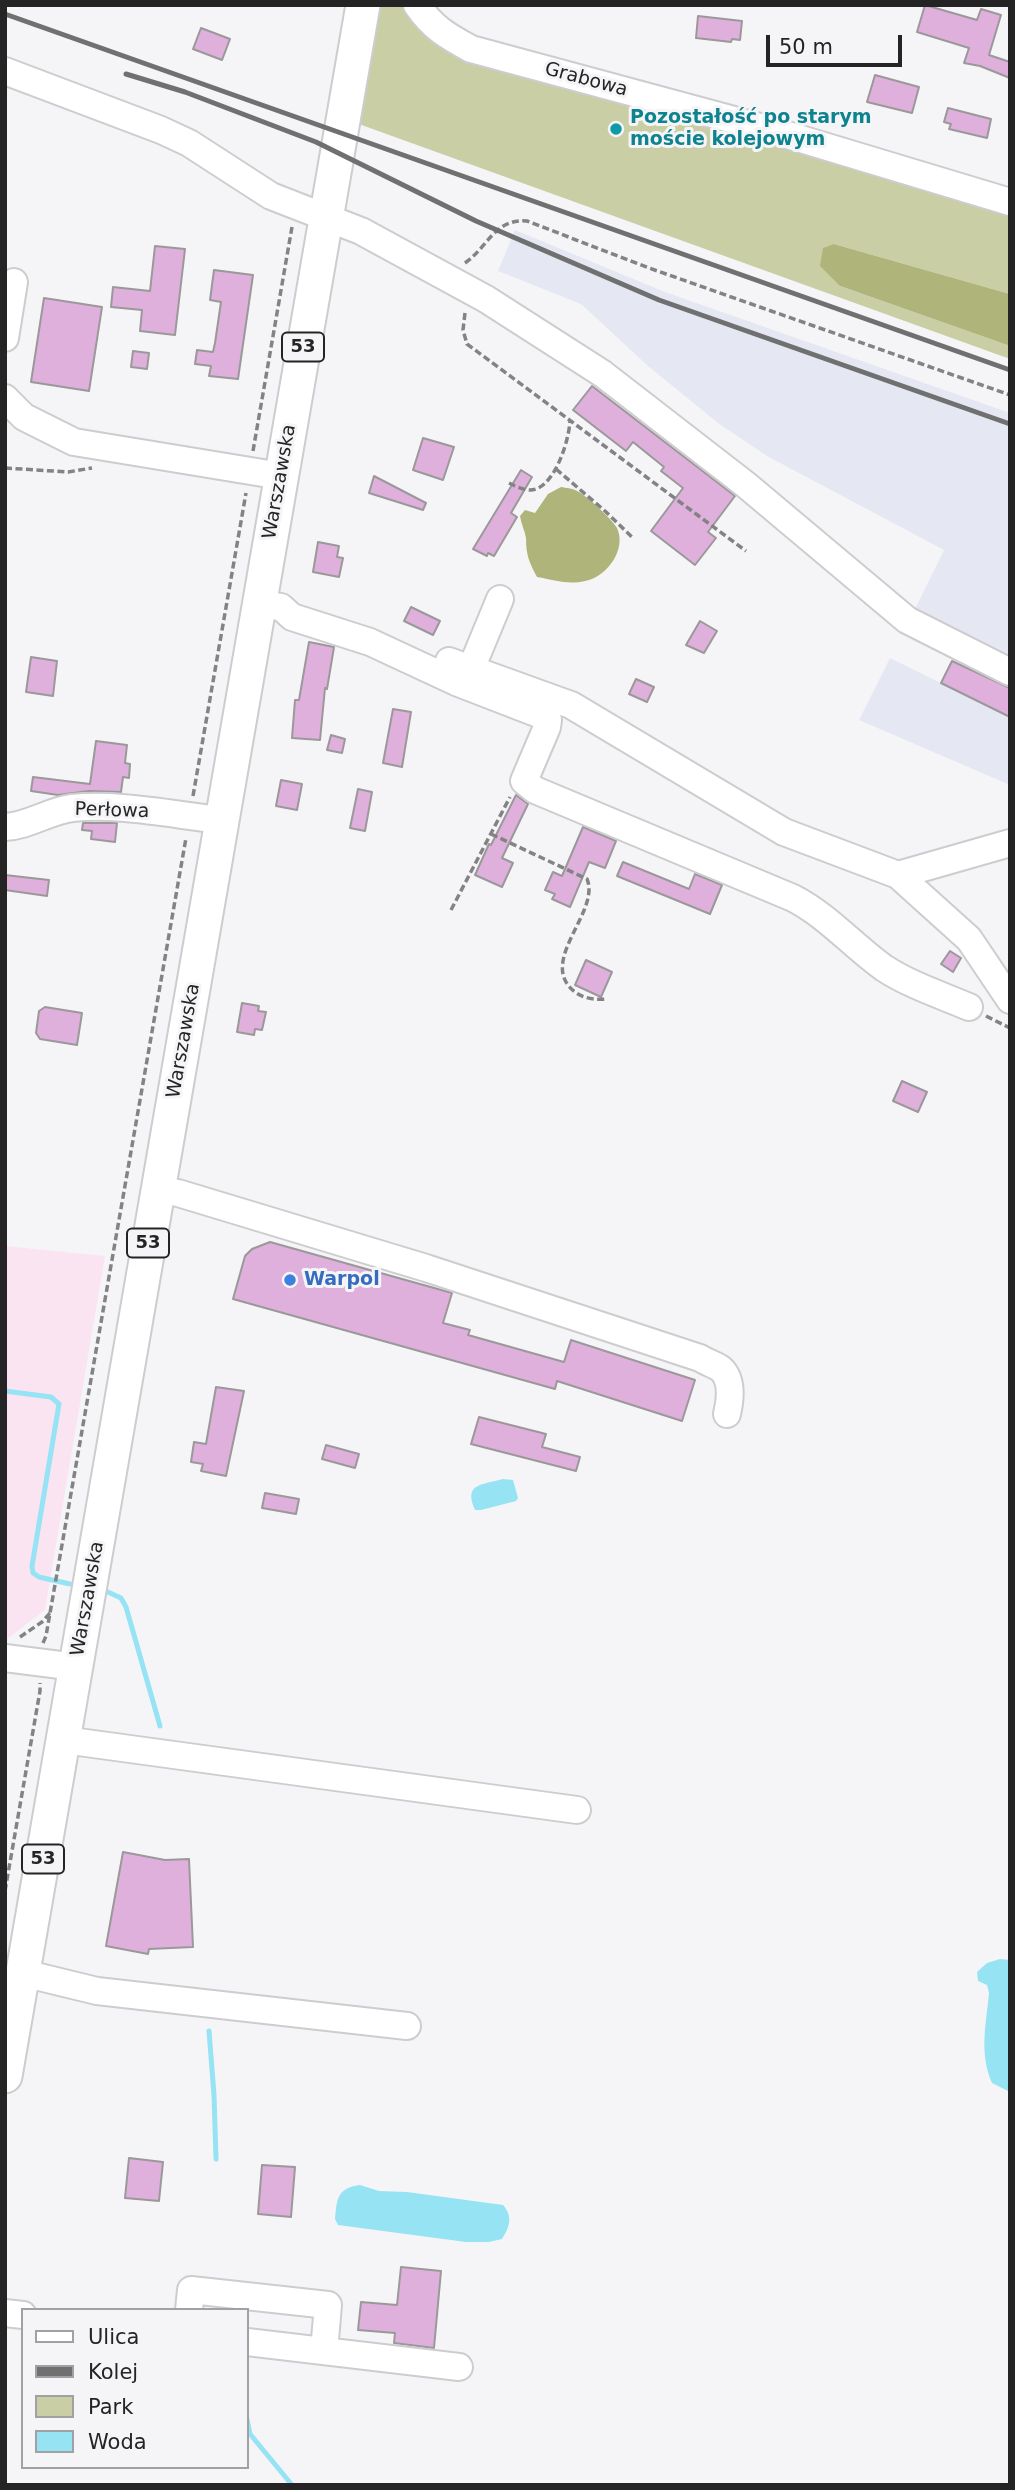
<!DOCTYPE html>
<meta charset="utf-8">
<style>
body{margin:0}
#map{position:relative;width:1015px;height:2490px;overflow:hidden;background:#f5f5f8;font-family:"DejaVu Sans",sans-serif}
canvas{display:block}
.frame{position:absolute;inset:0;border:7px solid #242425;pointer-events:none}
.legend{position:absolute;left:21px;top:2308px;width:228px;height:161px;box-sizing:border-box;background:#f5f5f8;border:2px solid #a1a1a4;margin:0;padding:9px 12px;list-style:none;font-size:21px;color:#242425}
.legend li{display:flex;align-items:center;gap:14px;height:35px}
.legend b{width:35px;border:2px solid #a1a1a4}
.scale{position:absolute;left:766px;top:35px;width:136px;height:32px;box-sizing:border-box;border:4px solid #242425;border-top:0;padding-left:9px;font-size:21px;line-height:24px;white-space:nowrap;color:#242425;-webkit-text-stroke:5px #f5f5f8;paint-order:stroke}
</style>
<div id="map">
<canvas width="1015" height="2490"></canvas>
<div class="frame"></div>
<ul class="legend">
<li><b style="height:9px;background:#fff"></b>Ulica</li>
<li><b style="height:9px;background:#707071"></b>Kolej</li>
<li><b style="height:19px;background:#c9cea4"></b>Park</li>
<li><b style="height:19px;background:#96e3f4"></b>Woda</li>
</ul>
<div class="scale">50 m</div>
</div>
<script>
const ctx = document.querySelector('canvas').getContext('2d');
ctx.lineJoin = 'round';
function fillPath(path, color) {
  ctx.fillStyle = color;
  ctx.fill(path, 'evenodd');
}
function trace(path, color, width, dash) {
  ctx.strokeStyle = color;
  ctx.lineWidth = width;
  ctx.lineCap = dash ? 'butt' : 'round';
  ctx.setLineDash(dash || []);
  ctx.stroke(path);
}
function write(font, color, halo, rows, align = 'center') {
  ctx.font = font + ' "DejaVu Sans",sans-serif';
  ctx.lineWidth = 6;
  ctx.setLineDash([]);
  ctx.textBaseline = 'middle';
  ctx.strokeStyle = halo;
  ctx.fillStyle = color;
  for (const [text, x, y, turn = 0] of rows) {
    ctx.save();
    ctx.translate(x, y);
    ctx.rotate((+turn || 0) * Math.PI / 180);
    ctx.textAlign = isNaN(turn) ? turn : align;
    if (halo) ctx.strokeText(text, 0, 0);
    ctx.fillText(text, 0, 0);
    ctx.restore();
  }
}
fillPath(new Path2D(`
 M5,1246L105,1256L45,1610L7,1639Z`), '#fbe4f1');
fillPath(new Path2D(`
 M515,230L665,292L1010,413V661L913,613L944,550L767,456L718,423L648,366L581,304L498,271Z
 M890,658L1010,717V785L859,720Z`), '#e5e8f2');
fillPath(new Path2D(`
 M377,5H406L412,14L726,128L1010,213V294L834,244L840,286L1010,346V359L356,123Z`), '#c9cea4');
fillPath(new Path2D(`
 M834,244L1010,294V346L840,286L820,266L823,248Z
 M561,487C566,488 572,488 577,491C586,495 612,519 617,528C627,549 607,577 585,581C568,585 554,580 537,577C529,562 526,555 526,538C525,531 521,524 520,516L525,510L535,513L548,494Z`), '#afb57a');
fillPath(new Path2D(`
 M503,1479L513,1480L518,1498L516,1501L481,1510H475C463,1483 482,1485 503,1479Z
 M1000,1959L1010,1960V2092L992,2083C979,2053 986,2025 989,1993L987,1985L978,1981L977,1972L987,1963Z
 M360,2185L379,2191L407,2192L503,2205C513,2216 510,2227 502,2239L489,2242H466L338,2225L335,2219C337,2199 337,2188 360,2185Z`), '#96e3f4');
trace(new Path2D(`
 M5,1391L51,1397L59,1404L32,1566L33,1573L39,1577L70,1584
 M108,1592L121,1598L126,1607L160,1726
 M209,2031L214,2095L216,2159
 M247,2419L250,2434L292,2485`), '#96e3f4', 5);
const building = new Path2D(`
 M925,5L977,20L981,9L1001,15L989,55L1010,62V78L980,66L964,63L969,48L917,32Z
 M698,16L742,21L740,40L732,39L731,42L696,38Z
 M201,28L230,39L222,60L193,49Z
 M875,75L919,87L912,113L867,102Z
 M948,108L991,119L987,138L949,129L951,124L944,122Z
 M155,246L185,249L175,335L140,331L142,310L111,307L113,287L150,291Z
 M214,270L253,275L238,379L209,376L211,366L195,364L197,350L213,352L215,343L221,302L210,300Z
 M44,298L102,307L89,391L31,382Z
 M133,351L149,353L147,369L131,367Z
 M592,386L735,496L708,532L716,538L695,565L651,531L683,488L661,471L664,467L633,442L626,451L573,410Z
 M423,438L454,447L443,480L413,470Z
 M521,470L532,477L511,513L517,517L494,556L488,553L487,556L473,549Z
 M374,476L426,503L423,510L369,493Z
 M318,542L339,546L337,557L343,558L339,577L313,572Z
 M411,607L440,621L433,635L404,621Z
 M700,621L717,631L704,653L686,645Z
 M309,642L334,647L327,689L325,688L320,740L292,738L295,700H299Z
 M31,657L57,661L53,696L26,692Z
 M952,661L1010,688V717L941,683Z
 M636,679L654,687L647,702L629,694Z
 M393,709L411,712L402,767L383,763Z
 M331,735L345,739L342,753L327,750Z
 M96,741L127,745L125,763L130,764L129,778L123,777L121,792L89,791L58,795L31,791L33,777L90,784Z
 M281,780L302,784L297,810L276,806Z
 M358,789L372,792L365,831L350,828Z
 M516,795L528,804L502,858L513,863L502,887L475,875L489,844L491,845Z
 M83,823H117L115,842L91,839L92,831L82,830Z
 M583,827L616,841L605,868L589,862L570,907L552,899L555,894L545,890L553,872L562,876Z
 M623,862L689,889L695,874L722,885L710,914L617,876Z
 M5,875L49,880L47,896L5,890Z
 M950,951L961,958L953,972L941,964Z
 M586,960L612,972L601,997L575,985Z
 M242,1003L259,1006L258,1011L266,1012L262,1030L255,1029L254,1035L237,1032Z
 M45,1007L82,1013L77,1045L40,1039L36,1033L39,1011Z
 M902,1081L927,1092L918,1112L893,1101Z
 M270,1242L452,1293L443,1323L470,1330L468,1335L564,1362L571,1340L695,1380L682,1421L557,1381L555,1389L233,1299L245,1256L252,1249Z
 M216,1387L244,1391L226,1476L201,1471L203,1464L191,1462L194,1442L206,1444Z
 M479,1417L546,1434L542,1447L580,1457L576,1471L471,1444Z
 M326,1445L359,1454L355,1468L322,1459Z
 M265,1493L299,1499L296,1514L262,1508Z
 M123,1852L165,1860L189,1859L193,1947L149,1949L148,1954L106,1946Z
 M129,2158L163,2162L159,2201L125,2198Z
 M262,2165L295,2167L291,2217L258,2214Z
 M401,2267L441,2271L434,2348L394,2343L395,2333L358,2330L361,2302L397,2305Z`);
fillPath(building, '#deb0db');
trace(building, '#9b989a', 2);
const minor = new Path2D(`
 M417,5C433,28 447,36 471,49L771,130L1010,202
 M5,71L161,130L189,143L271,196L361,231L486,299L603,374L745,484L907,620L1010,672
 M5,338L14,282
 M5,398L24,417L74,442L281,476
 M259,604L281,607L292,617L370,642L456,682L544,716L548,720L547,727L524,781L535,790L793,898C828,916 853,946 884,968C910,985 941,995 969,1007
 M449,661L571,705L784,832L898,875L969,939L1010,1000
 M471,669L500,599
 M5,827C29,826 48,811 72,808C119,803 174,815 222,820
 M898,875L1010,843
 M158,1190L178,1193L426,1268L700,1358C706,1362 716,1365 721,1369C733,1380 730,1401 727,1414
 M5,1658L76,1667
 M64,1740L577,1810
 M23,1973L97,1991L407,2026
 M189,2310L191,2290L328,2305L324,2351
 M5,2313L23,2315
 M247,2342L459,2367`);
const major = new Path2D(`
 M5,2076L363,5`);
trace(minor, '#cdcdd0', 30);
trace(major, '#cdcdd0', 37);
trace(new Path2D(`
 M465,263C488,247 495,218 527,221L649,268L1010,395
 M465,313L463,330L467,344L746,551
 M253,451L292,227
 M5,468L68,472L92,468
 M556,469L605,511L634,539
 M509,483C515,486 523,490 530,490C554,490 569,441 570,421
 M193,796L246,493
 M491,834L587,879C601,912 536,962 575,992C584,999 597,1000 607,999
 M451,910L510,797
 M986,1016L1010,1028
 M20,1637L42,1622L50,1613
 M43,1643L46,1636L186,838
 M5,1891L40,1691V1683`), '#838385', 3.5, [7, 3.5]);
trace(minor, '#fff', 26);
trace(major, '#fff', 33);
trace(new Path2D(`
 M5,14L1010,370
 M126,74L185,92L316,142L476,221L659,300L1010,424`), '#707071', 5);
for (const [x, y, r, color] of [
 [616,129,7,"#0f9aa8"],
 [290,1280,7,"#3f7fe0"]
]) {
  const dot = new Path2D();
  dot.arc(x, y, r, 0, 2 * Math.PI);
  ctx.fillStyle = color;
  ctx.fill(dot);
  trace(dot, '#f5f5f8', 2.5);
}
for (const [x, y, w] of [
 [303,347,42],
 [148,1243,42],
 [43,1859,42]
]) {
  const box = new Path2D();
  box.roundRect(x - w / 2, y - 14.5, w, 29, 5);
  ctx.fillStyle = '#f5f5f8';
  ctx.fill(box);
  trace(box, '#242425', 2);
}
write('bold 18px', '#242425', null, [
 ["53",303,347],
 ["53",148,1243],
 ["53",43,1859]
]);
write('19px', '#242425', '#f5f5f8', [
 ["Grabowa",586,80,15],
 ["Warszawska",280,482,-80],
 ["Perłowa",112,811,2],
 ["Warszawska",184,1041,-80],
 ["Warszawska",88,1599,-80]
]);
write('bold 19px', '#0d838f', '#f5f5f8', [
 ["Pozostałość po starym",630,118],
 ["moście kolejowym",630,140]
], 'left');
write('bold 19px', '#366cbe', '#f5f5f8', [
 ["Warpol",304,1280]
], 'left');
</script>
